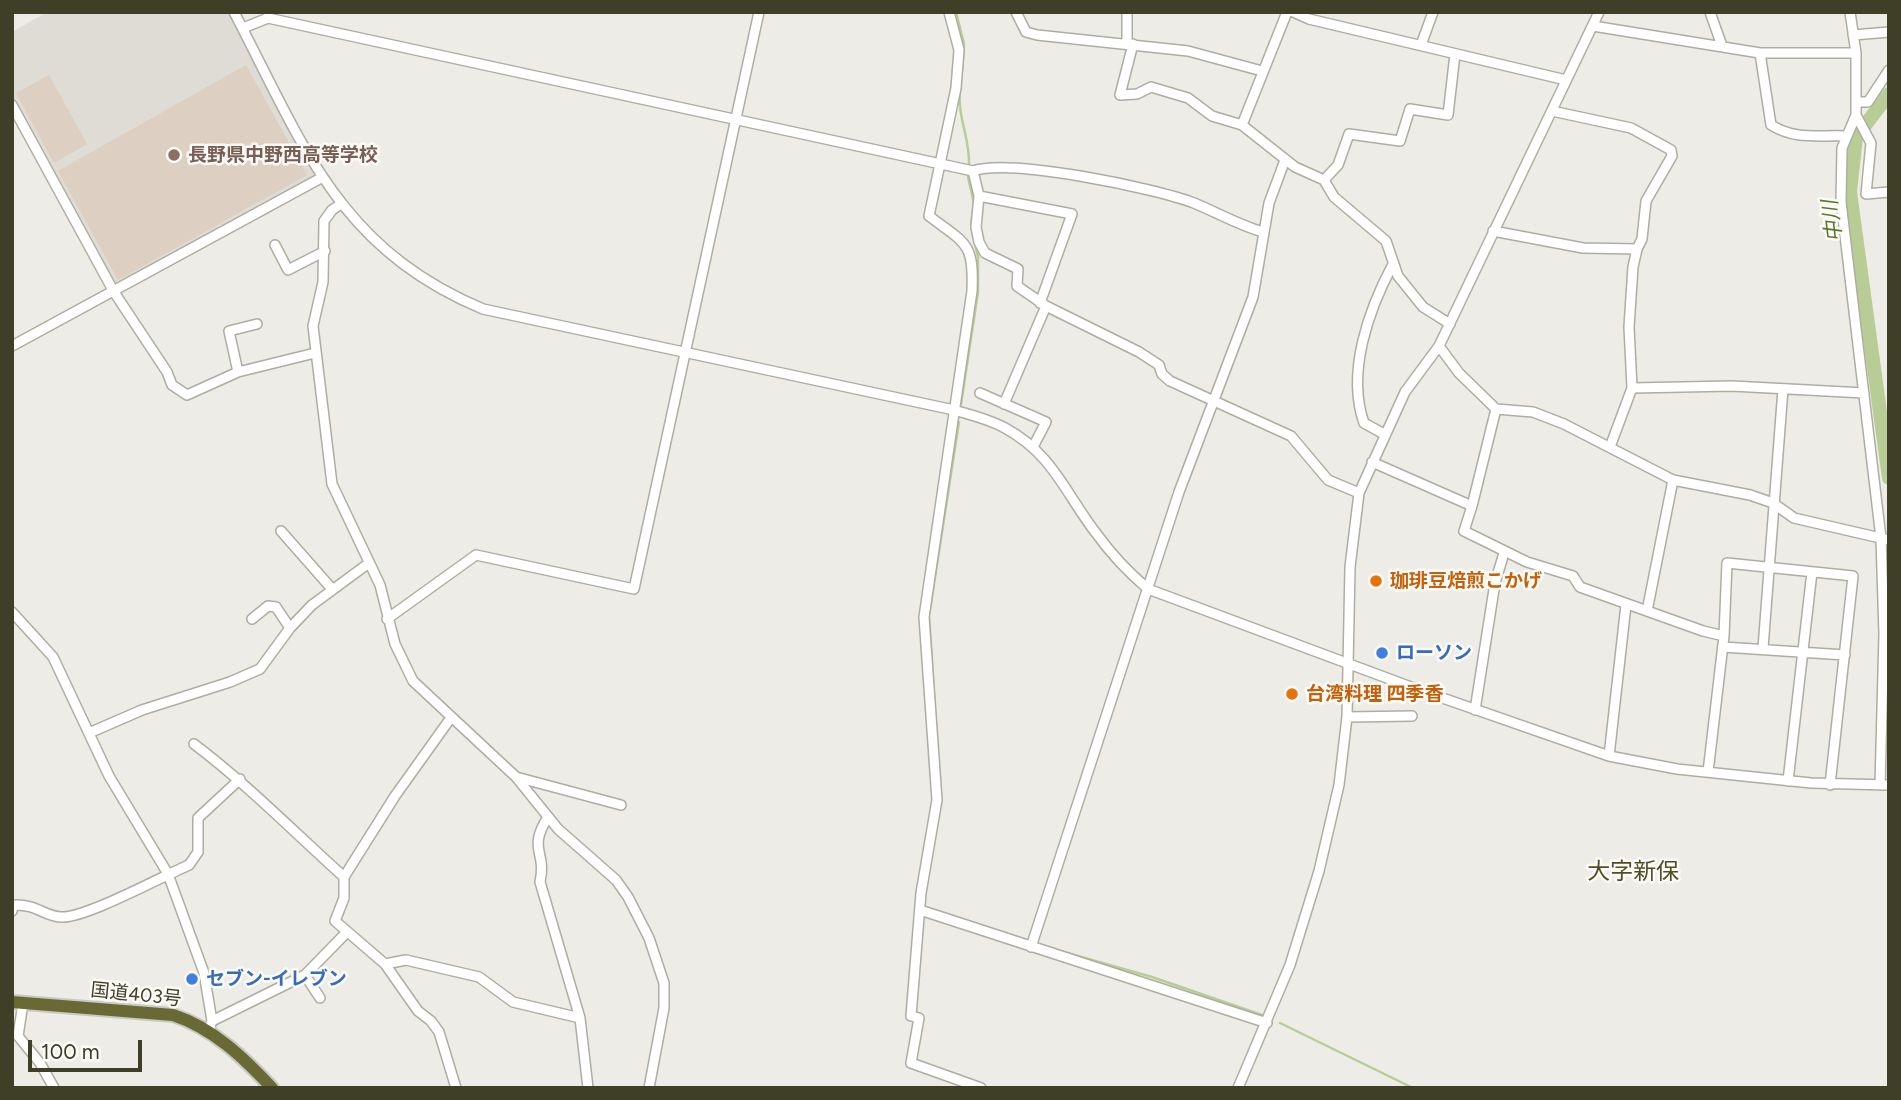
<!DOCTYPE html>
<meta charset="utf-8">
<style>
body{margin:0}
#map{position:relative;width:1901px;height:1100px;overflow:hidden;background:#eeece7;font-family:Figtree,sans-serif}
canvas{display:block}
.frame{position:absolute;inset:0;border:14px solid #3f3e27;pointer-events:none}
.scale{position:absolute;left:28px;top:1040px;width:114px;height:32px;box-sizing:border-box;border:4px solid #3f3e27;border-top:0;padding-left:9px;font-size:21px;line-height:24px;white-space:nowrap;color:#3f3e27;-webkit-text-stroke:5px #fbfaf7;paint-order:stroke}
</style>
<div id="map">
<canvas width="1901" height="1100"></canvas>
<div class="frame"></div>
<div class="scale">100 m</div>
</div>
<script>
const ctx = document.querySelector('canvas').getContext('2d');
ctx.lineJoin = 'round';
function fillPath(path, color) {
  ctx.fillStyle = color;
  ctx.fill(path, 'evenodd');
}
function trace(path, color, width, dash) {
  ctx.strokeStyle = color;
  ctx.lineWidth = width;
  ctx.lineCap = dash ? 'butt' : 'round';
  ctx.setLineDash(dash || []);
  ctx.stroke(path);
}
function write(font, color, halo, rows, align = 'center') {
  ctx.font = font + ' Figtree,"Noto Sans JP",sans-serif';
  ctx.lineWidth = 5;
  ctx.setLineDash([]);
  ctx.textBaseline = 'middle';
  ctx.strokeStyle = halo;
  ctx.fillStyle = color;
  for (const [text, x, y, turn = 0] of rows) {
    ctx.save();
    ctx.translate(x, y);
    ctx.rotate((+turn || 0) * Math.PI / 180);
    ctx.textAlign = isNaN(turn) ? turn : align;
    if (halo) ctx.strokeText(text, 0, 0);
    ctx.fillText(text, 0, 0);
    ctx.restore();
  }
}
fillPath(new Path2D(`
 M47,12H234L321,178L114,292L12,105V32Z`), '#dedcd5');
fillPath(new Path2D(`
 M246,65L307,175L118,280L58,171Z
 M49,75L87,144L54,163L16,93Z`), '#ddcfc2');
trace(new Path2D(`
 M956,12L964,44L962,71
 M960,91C957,115 970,139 969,164
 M961,404L978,292V257L971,225L974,203L968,177
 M937,741L929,616L959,422
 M1060,951L1152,977L1262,1015
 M1280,1023L1413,1088`), '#b8cd95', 2.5);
trace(new Path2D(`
 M1889,94L1856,137L1850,192L1889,478`), '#b8cd95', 14);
const minor = new Path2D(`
 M234,12C302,142 337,248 483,309L954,410C971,415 989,419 1005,428C1053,454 1065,493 1096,533C1111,554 1128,572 1148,589L1411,687L1609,756L1677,769L1811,783L1889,785
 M949,12L959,50L956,88L929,216C966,244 974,242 972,291L924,617L937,800L921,893L911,1016L919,1018L911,1063L981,1088
 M1016,12L1026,32L1037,35L1188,51L1262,71
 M1293,12L1309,19L1566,80
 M1710,12L1722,46
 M268,18L973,171L979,196L976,227L979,242L985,253L1018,269L1017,286L1046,306L1139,352L1159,365L1162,374L1170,381L1291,436L1328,480L1359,493
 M1593,26L1760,53H1856L1850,12
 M243,28L268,18V14
 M1853,35L1889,32
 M1127,43V12
 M1133,44L1120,95L1137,94L1151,87L1188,98L1212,116L1242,125L1295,167L1324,180L1334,197L1386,241L1398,276L1423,307L1450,324
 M1421,45L1433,12
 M1760,53L1771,125C1795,140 1818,135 1845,136
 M1856,53V115L1842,148L1841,202L1881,538L1884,634L1880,785
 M1858,102H1868L1889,70
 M12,105L114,292L167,372L172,385L187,395L238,372L315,353
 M1552,111L1631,128L1671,150L1672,156L1646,201L1642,239L1637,249
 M1856,115L1871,143L1866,194L1889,192
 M1242,125L1287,12
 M973,171C1010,158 1155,188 1194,203C1218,213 1239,225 1263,232
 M1324,180L1338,165L1349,134L1400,141L1410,109L1448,115L1455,54
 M979,196L1072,214L1040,303
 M341,204L332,210L324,221L323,282L313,326L332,484L380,585L395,644L413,681L516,777L558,829L616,880L628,897L649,938L664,983V1008L649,1088
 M1493,231L1583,248L1637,249L1633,267L1629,327L1632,388L1610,447
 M275,245L288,270L325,251
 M12,346L321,178
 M1439,346L1459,373L1496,409L1533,412L1564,424L1673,480L1750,495L1773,503L1794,518L1889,540
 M238,372L229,331L257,324
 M1632,388L1732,386L1864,393
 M980,393L1046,422L1033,447
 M1004,404L1046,306
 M1384,434L1364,423C1346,372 1369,309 1393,264
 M1372,462L1472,506L1464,531L1527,562L1573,576L1580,587L1703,631L1724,636L1708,772
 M1472,506L1496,409
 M281,531L332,589
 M1647,611L1673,480
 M12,612L53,657L109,776L168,874L204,973L212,1021L209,1030
 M252,619L268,606L276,607L290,628L312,605L369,563
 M387,619L476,555L634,589L759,12
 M1724,636L1727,563L1853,576L1830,785
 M1723,647L1845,655
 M1763,648L1783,389
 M1475,710L1495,583L1504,553
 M1347,717L1412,716
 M450,719L395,796L344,877V898L335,921L385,964L418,1011L431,1021L439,1032L456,1088
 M89,733L142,710L230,682L260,669L290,628
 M194,744C247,784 294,832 344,877
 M1609,756L1626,605
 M516,777L621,805
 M1788,781L1812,572
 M548,817C527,850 547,851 540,882L580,1018
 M920,910L1267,1023
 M12,911L13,905C38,904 43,916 61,917C84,919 163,876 189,865L198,852V818L240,779
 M1031,947L1179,492L1253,297L1269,203L1285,160
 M385,964L406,960L479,977L513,1002L580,1018L588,1088
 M305,975L320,998
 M23,1003L18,1036L40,1063L54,1088
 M212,1021L305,975L347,932
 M1238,1088L1290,965L1319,871L1339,785L1347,717L1350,567L1359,493L1405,392L1439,346L1599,12`);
const highway = new Path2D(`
 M12,1002L173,1015C213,1028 244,1058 272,1088`);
trace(minor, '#afada2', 12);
trace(highway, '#c9c9c3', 16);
trace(minor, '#fff', 9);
trace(highway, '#686935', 12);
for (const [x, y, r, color] of [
 [174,155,7,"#8d6e63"],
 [1376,581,7,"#e8710a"],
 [1382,653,7,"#3f7fe0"],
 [1292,694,7,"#e8710a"],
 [192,979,7,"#3f7fe0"]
]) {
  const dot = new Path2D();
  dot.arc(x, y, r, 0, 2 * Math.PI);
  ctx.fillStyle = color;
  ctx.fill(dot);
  trace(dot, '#fbfaf7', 2.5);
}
write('bold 19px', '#785e54', '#fbfaf7', [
 ["長野県中野西高等学校",188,155]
], 'left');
write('bold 19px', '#c56008', '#fbfaf7', [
 ["珈琲豆焙煎こかげ",1390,581],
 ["台湾料理 四季香",1306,694]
], 'left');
write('bold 19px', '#366cbe', '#fbfaf7', [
 ["ローソン",1396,653],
 ["セブン-イレブン",206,979]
], 'left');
write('19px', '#3f3e27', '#fbfaf7', [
 ["国道403号",136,995,6]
]);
write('italic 21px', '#577626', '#fbfaf7', [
 ["中川",1833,221,-97]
]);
write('23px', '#504f24', '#fbfaf7', [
 ["大字新保",1633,872]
]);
</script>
